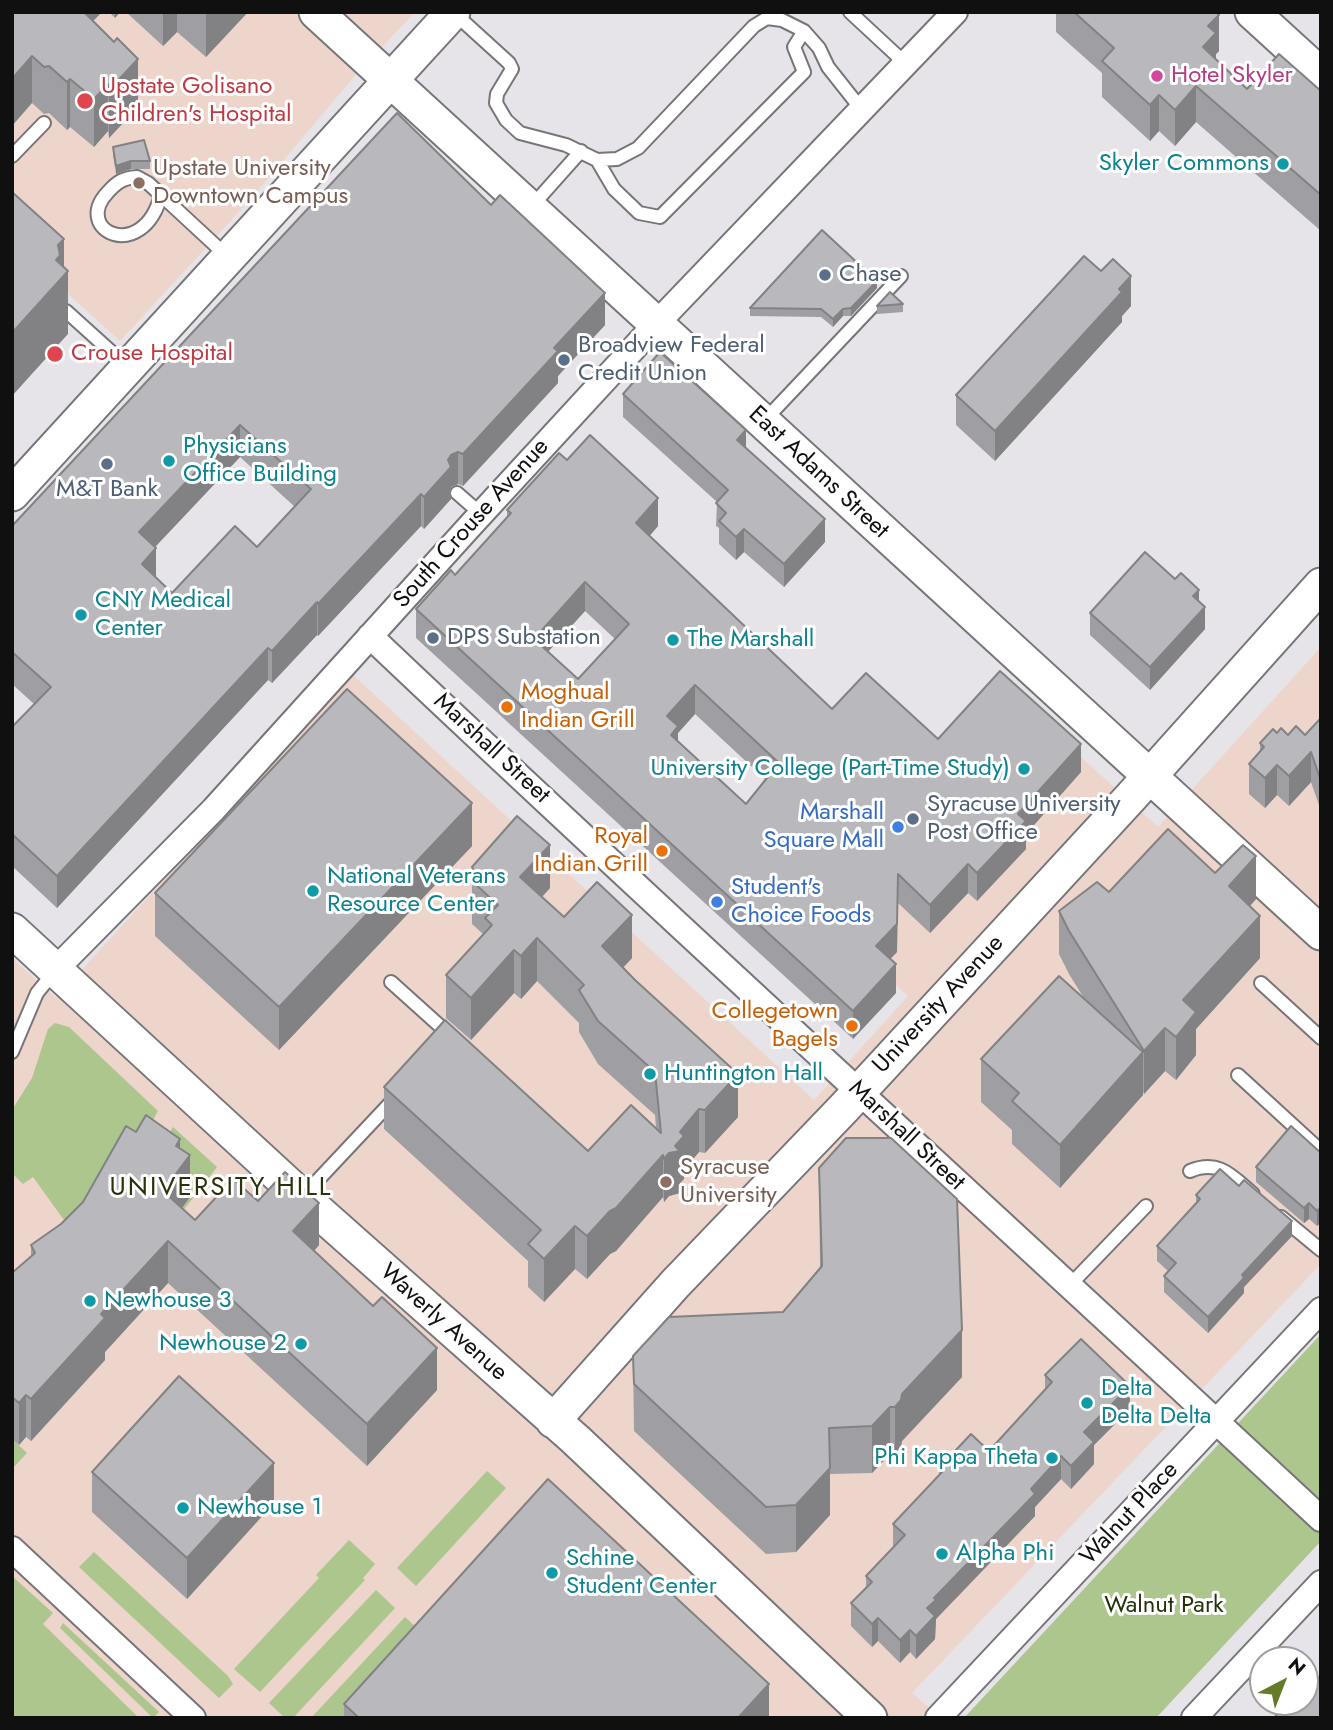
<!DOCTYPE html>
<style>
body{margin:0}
#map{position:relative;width:1333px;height:1730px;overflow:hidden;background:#e6e4e8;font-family:Jost,sans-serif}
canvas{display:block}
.frame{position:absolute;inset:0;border:14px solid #111011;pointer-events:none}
.north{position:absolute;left:1249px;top:1646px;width:70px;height:70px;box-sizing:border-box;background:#fff;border:2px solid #a09fa0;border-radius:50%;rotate:42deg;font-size:19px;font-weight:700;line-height:28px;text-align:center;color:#111011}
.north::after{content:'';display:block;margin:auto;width:24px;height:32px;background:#677a2a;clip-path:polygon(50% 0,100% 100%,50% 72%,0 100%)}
</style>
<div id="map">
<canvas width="1333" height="1730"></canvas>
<div class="frame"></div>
<div class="north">N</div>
</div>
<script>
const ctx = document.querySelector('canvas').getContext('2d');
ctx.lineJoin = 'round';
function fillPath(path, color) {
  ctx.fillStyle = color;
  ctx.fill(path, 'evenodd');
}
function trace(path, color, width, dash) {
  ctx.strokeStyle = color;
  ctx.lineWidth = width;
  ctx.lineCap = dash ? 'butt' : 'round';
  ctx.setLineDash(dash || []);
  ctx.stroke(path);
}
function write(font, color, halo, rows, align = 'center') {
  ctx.font = font + ' Jost,sans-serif';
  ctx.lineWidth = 6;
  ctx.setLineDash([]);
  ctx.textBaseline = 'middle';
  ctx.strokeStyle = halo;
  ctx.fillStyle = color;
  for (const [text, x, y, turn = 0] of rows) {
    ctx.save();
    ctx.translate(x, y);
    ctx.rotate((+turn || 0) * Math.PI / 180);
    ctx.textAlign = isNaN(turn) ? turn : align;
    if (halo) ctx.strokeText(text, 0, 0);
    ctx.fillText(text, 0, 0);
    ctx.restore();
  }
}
fillPath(new Path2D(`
 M12,12H415L353,78L249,201L120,341L12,243Z
 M1321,647V1264L912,1693L941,1718H12V958L56,998L352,674L814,1100L908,996L786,884L933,746L995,679L1158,827Z`), '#edd5cb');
fillPath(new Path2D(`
 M55,1023L69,1027L158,1111L82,1245L33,1177L23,1184L12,1173V1110L32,1078L48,1029Z
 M173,1127L217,1167L165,1234L152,1161Z
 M1321,1334V1541L1156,1718H964Z
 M12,1439L27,1453L12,1469Z
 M487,1471L506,1488L416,1586L397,1568Z
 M349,1540L375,1564L363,1578L365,1580L260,1692L234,1669L319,1578L316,1575Z
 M94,1552L228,1676L233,1684L219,1698L79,1567Z
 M12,1576L53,1613L43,1624L139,1718H12Z
 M376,1590L395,1608L293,1718H285L269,1703Z
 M405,1617L432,1642L362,1718H311Z
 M63,1623L159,1712L153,1718L60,1628Z`), '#acc68d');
const lane = new Path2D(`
 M850,12L906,64
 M454,13L509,63L512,69L497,94L496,103L506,120L520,133L566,145L597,160L617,159L638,148L754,26L767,18L782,20L804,31L819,48L828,67L862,110
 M12,156L44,123
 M597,160L614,189L639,213L660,217L804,72L794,47L804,31
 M137,177L148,183L161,195C143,264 71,231 108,192C117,182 123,178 137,177Z
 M161,195L228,257
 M532,206L581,151
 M66,311L128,367
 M763,422L901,276
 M457,493L481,514
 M391,982L451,1036
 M1261,983L1321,1038
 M12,1052L37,993L54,972
 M1238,1075L1321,1151
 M1190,1171C1219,1159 1232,1176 1253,1194
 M302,1197L395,1098
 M1281,1217L1321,1250
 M1069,1286L1146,1206`);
const street = new Path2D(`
 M370,636C684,934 1005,1224 1321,1519
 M55,970L214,809L470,526L657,323L955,12
 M12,1549L193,1718
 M938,1718L1321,1310
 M1194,1718L1321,1583`);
const secondary = new Path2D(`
 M316,12L1321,933
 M1252,12L1321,75
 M12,494L453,12
 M12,930L302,1197L576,1440L870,1718
 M553,1421L675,1284L844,1108L1131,797L1321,585`);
trace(lane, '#777579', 16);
trace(street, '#777579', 28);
trace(secondary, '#777579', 37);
trace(lane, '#fff', 12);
trace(street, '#fff', 24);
trace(secondary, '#fff', 33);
fillPath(new Path2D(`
 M12,12H102L93,21L138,107L109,138L108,131L94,147L70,127L67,130L49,113L44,114L32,103Z
 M109,12H120L115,18Z
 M126,12H248L206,57L177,32L163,46Z
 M1056,12H1216L1219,51L1216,54V59L1247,89L1321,91V231L1196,122L1175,146L1159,131L1150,141L1102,97V73L1056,32Z
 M397,113L605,325L558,376V383L463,486L458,484L451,487V499L424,529L421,526L318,636L317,635L272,683L268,680L57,908L12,866V727L34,704L12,684V526ZM240,457L295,507L257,547L172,593L156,578L155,547Z
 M113,147L150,161V169H131L116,174L113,155Z
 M877,288L851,316H843L833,327L821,317L750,316V308Z
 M903,304V312L877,314V306Z
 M1131,306L1122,316V322L995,461L956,425V395Z
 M623,394L746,448L825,542L784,587L744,552L736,560L719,544V528L716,526L717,502L623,417Z
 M567,460L658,526L649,536L832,709L938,739L1081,772L1026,834V849L977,901L968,893L930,933L898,903L897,952L890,959L896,993L853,1039L416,638V609L455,575L507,517V510ZM585,611L615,639L578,679L548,652ZM695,714L766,780L746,804L678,741V733Z
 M1199,601L1205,629L1150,690L1090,635V613Z
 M1321,718V811L1311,782L1289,806L1277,795L1265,808L1249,794V764L1260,752V743L1277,733L1288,735H1305Z
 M472,846L279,1050L155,936V893Z
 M472,867L550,888L542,897L564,917L632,958L623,968L738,1117L705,1153L699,1152L684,1170V1179L680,1183V1193L669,1196L664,1202L663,1197L616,1251L610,1254L587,1279L575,1269L544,1302L528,1287V1261L384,1129V1087L588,1151L656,1128L655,1115L598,1064L579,1032V1023L537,981L521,999L514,993L471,1040L446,1018V975L483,934L472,924Z
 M1215,873L1256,899L1250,906L1260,958L1196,1029V1055L1176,1080L1165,1071L1144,1094L1143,1092V1095L1060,1188L1012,1144V1130L981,1102V1059L1085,1000L1069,974L1059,954V911L1109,892Z
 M136,1132L180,1148L190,1197L182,1208L195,1220L258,1201L319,1245L314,1251L437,1390L367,1466L168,1283L105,1352V1360L31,1441L26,1437L19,1445L12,1439V1273L31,1257V1245L61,1224L83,1202Z
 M1321,1153L1317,1226L1309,1219L1304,1223L1256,1182V1167Z
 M819,1168L962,1377L902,1441L901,1446L895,1454H890L872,1473L830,1474V1515L796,1552L766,1554L634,1431L633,1356L783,1312L820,1267Z
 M1196,1195L1292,1236L1244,1287V1293L1208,1333L1164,1292V1276L1168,1271L1157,1261V1246L1196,1204Z
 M1045,1375L1130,1409L1094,1445V1464L1071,1489L1061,1479L1035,1507V1516L936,1619L935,1639L916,1659L910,1652L900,1663L878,1641L872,1647L851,1626V1603L866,1588V1576L893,1547V1524L939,1475V1468L989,1451L1045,1390Z
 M92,1472L274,1503L187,1599L92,1512Z
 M344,1704L769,1718H344Z`), '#9f9fa3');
fillPath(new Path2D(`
 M69,12H102L69,45Z
 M115,12H120L115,18Z
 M163,12H177V32L163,46Z
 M206,12H248L206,57Z
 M1219,15V51L1216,54V69L1203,47L1208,26Z
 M32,56V103L12,126V79Z
 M138,59V107L109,138V90Z
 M70,79V127L67,130V82Z
 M108,84V131L94,147V99Z
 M1196,86V122L1175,146V110Z
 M1159,95V131L1150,141V105Z
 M131,161V169L116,174V166Z
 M64,239V276L68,271V334L12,396V333L58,245Z
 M1131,276V306L1122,316V322L995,461V431Z
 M877,281V288L851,316V308Z
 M605,293V325L558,376V383L463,486V454L554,348Z
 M843,309V316L833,327V319Z
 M240,425V457L139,564V532Z
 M746,430V453L737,440Z
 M458,452V484L451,487V499L424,529V497L451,455Z
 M421,494V526L318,636V604Z
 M658,498V526L636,552V523Z
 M825,519V542L784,587V564Z
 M744,529V552L736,560V537Z
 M156,548V580L142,564Z
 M585,582V611L534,667V639Z
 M1199,590V613L1193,596Z
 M317,602V635L272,683V651Z
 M1205,607V629L1150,690V667Z
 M268,648V680L57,908V876Z
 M695,685V714L678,733V755L671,763L667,716Z
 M1081,744V772L1026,834V849L977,901V873L1018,814Z
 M1311,752V782L1289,806V776Z
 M1277,765V795L1265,808V778Z
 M472,803V846L279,1050V1007Z
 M550,845V888L520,920V877Z
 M1256,856V899L1229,929V886Z
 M968,864V893L930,933V905Z
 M898,874L897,952L876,974V946Z
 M632,915V958L602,989V946Z
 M1260,916V958L1196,1029V1055L1176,1080V1037L1183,1000Z
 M537,938V981L521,999V956Z
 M514,950V993L471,1040V998Z
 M896,964V993L853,1039V1011Z
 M1165,1028V1071L1144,1094V1051Z
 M1143,1052V1095L1060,1188V1145Z
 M738,1074V1117L705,1153V1110Z
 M699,1109V1152L684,1170V1179L680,1183V1193L669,1196L664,1202V1159L675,1146L680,1132Z
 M180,1139V1167L190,1155V1197L163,1233V1191L176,1146Z
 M663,1155V1197L616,1251L610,1254L587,1279V1236Z
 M319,1203V1245L293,1274V1231Z
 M1309,1203V1219L1304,1223V1208Z
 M1321,1207V1223L1317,1226V1211Z
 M1292,1221V1236L1244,1287V1293L1208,1333V1317L1242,1275Z
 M575,1226V1269L544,1302V1259Z
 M168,1241V1283L105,1352V1360L31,1441V1399L101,1314Z
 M962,1330V1377L902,1441L901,1446L895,1454V1407L902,1394Z
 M437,1348V1390L367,1466V1424Z
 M1130,1386V1409L1094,1445V1464L1071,1489V1466L1084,1432Z
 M26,1395V1437L19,1445V1403Z
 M890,1407V1454L872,1473V1426Z
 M1061,1456V1479L1035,1507V1516L936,1619L935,1639L916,1659V1636L927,1608L934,1598Z
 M274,1463V1503L187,1599V1558Z
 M830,1468V1515L796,1552V1505Z
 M878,1618V1641L872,1647V1624Z
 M910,1630V1652L900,1663V1640Z
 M769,1684V1718H738Z`), '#828284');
const building = new Path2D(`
 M12,12H84L114,42L117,38L138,59L109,90L108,84L94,99L70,79L67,82L49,66L44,67L32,56L12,79Z
 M1074,12H1216L1219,15L1208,26L1216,33L1203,47L1247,89L1279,54L1321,91V195L1196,86L1175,110L1159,95L1150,105L1102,61L1114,48Z
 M397,113L491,205L500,195L605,293L554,348L558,351L463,454L458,452L451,455L448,460L451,467L424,497L421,494L318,604L317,602L272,651L268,648L57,876L12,834V727L51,687L12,652V526ZM240,425L311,489L257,547L235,526L172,593L142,564L156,548L139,532Z
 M144,140L150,161H131L116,166L113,147Z
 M12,192L64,239L58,245L60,255L56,260L68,271L12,333Z
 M822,230L877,281L851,308L843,309L833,319L821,309L750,308Z
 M1084,256L1101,271L1113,259L1131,276L1119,289L1122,292L995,431L956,395Z
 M890,292L903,304L877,306Z
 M660,352L746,430L737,440L825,519L784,564L744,529L736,537L719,521L726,513L716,503L728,490L623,394Z
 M590,435L658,498L636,523L832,709L866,673L938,739L1000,671L1081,744L1018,814L1026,821L977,873L968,864L930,905L898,874L897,924L876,946L896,964L853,1011L416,609L451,570L455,575L511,513L507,510L559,453L567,460ZM585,582L629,624L578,679L534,639ZM695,685L779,763L746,804L671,735L678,726L667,716Z
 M1145,552L1175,579L1181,573L1199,590L1193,596L1205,607L1150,667L1090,613Z
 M347,689L472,803L279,1007L155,893Z
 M1321,718V781L1311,752L1289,776L1277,765L1265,778L1249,764L1264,747L1260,743L1273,729L1277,733L1281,728L1288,735L1296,726L1305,735Z
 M517,816L550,845L520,877L564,917L597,882L632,915L602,946L635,980L738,1074L705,1110L699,1109L680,1132L684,1136L675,1146L680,1151L669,1153L664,1159L663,1155L616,1208L610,1211L587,1236L575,1226L544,1259L528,1244L541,1230L384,1087L445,1020L588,1151L631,1105L661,1133L655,1072L598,1021L579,990L584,985L537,938L521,956L514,950L471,998L446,975L492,925L485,918L498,905L472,881L477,876L472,867Z
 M1168,829L1215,873L1243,845L1256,856L1229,886L1260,916L1183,1000L1196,1012L1176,1037L1165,1028L1144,1051L1069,931L1059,911L1097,882L1109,892Z
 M1059,976L1143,1052L1060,1145L1012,1101L1019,1093L981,1059Z
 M146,1115L180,1139L176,1146L190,1155L163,1191L195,1220L233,1179L258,1201L285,1172L319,1203L293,1231L373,1306L382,1297L437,1348L367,1424L168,1241L101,1314L105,1318L31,1399L26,1395L19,1403L12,1397V1273L35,1253L31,1245L61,1224L83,1202L126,1126L136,1132Z
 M1291,1126L1321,1153V1207L1317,1211L1309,1203L1304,1208L1256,1167Z
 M846,1138H891L957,1199L962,1330L902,1394L901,1400L895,1407H890L872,1426L829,1428L830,1468L796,1505L766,1507L634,1384L633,1356L669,1317L783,1312L822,1266L819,1168Z
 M1220,1169L1239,1186L1244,1180L1292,1221L1242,1275L1244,1278L1208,1317L1164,1276L1176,1263L1157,1246L1200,1199L1196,1195Z
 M1081,1339L1130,1386L1084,1432L1094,1442L1071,1466L1061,1456L1031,1489L1035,1494L934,1598L936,1600L927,1608L935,1616L916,1636L910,1630L900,1640L878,1618L872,1624L851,1603L872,1582L866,1576L905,1535L893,1524L943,1471L939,1468L971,1434L989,1451L1052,1382L1045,1375Z
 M179,1376L274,1463L187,1558L92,1472Z
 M548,1479L769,1684L738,1718H359L344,1704Z
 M1321,1675V1718H1274L1280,1711L1284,1715L1296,1702H1305V1692Z`);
fillPath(building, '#b9b9bd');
trace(building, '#828284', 2);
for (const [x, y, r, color] of [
 [1157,76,7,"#d1479c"],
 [85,101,9,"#e0444e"],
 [1283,164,7,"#0f9aa8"],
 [139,183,7,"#8d6e63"],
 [825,275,7,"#5c6f8a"],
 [55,354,9,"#e0444e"],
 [564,360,7,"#5c6f8a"],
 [169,461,7,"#0f9aa8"],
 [107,464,7,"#5c6f8a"],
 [81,615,7,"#0f9aa8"],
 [433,638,7,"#5c6f8a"],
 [673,640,7,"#0f9aa8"],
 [507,707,7,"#e8710a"],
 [1024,769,7,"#0f9aa8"],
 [913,819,7,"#5c6f8a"],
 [898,827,7,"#3f7fe0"],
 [662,851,7,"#e8710a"],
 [313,891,7,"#0f9aa8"],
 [717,902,7,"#3f7fe0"],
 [852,1026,7,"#e8710a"],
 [650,1074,7,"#0f9aa8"],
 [666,1182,7,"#8d6e63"],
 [90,1301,7,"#0f9aa8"],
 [301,1344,7,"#0f9aa8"],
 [1087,1403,7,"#0f9aa8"],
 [1052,1458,7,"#0f9aa8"],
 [183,1508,7,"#0f9aa8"],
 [942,1554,7,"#0f9aa8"],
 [552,1573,7,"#0f9aa8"]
]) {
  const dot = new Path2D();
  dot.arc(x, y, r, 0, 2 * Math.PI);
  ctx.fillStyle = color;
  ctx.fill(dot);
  trace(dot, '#fff', 2.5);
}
write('24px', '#b23c85', '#fff', [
 ["Hotel Skyler",1171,76]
], 'left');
write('24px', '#be3a42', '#fff', [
 ["Upstate Golisano",101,87],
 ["Children's Hospital",101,115],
 ["Crouse Hospital",71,354]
], 'left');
write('24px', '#0d838f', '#fff', [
 ["Skyler Commons",1269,164,"right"],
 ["Physicians",183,447],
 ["Office Building",183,475],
 ["CNY Medical",95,601],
 ["Center",95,629],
 ["The Marshall",687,640],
 ["University College (Part-Time Study)",1010,769,"right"],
 ["National Veterans",327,877],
 ["Resource Center",327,905],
 ["Huntington Hall",664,1074],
 ["Newhouse 3",104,1301],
 ["Newhouse 2",287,1344,"right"],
 ["Delta",1101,1389],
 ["Delta Delta",1101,1417],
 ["Phi Kappa Theta",1038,1458,"right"],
 ["Newhouse 1",197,1508],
 ["Alpha Phi",956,1554],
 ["Schine",566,1559],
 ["Student Center",566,1587]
], 'left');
write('24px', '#785e54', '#fff', [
 ["Upstate University",153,169],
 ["Downtown Campus",153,197],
 ["Syracuse",680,1168],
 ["University",680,1196]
], 'left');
write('24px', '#4e5e75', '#fff', [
 ["Chase",839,275],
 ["Broadview Federal",578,346],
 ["Credit Union",578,374],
 ["M&T Bank",107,490,"center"],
 ["DPS Substation",447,638],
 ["Syracuse University",927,805],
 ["Post Office",927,833]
], 'left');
write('24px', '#111011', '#fff', [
 ["East Adams Street",818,473,43],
 ["South Crouse Avenue",472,524,-48],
 ["Marshall Street",491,749,43],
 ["University Avenue",939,1005,-47],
 ["Marshall Street",906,1136,43],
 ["Waverly Avenue",443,1323,42],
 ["Walnut Place",1130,1514,-47]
]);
write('24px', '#c56008', '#fff', [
 ["Moghual",521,693,"left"],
 ["Indian Grill",521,721,"left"],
 ["Royal",648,837],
 ["Indian Grill",648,865],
 ["Collegetown",838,1012],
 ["Bagels",838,1040]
], 'right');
write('24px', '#366cbe', '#fff', [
 ["Marshall",884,813],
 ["Square Mall",884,841],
 ["Student's",731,888,"left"],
 ["Choice Foods",731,916,"left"]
], 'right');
write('24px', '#233308', '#fff', [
 ["Walnut Park",1164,1606]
]);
ctx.letterSpacing = '2px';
write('26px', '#29320b', '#fff', [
 ["UNIVERSITY HILL",221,1189]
]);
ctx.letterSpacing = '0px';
</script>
